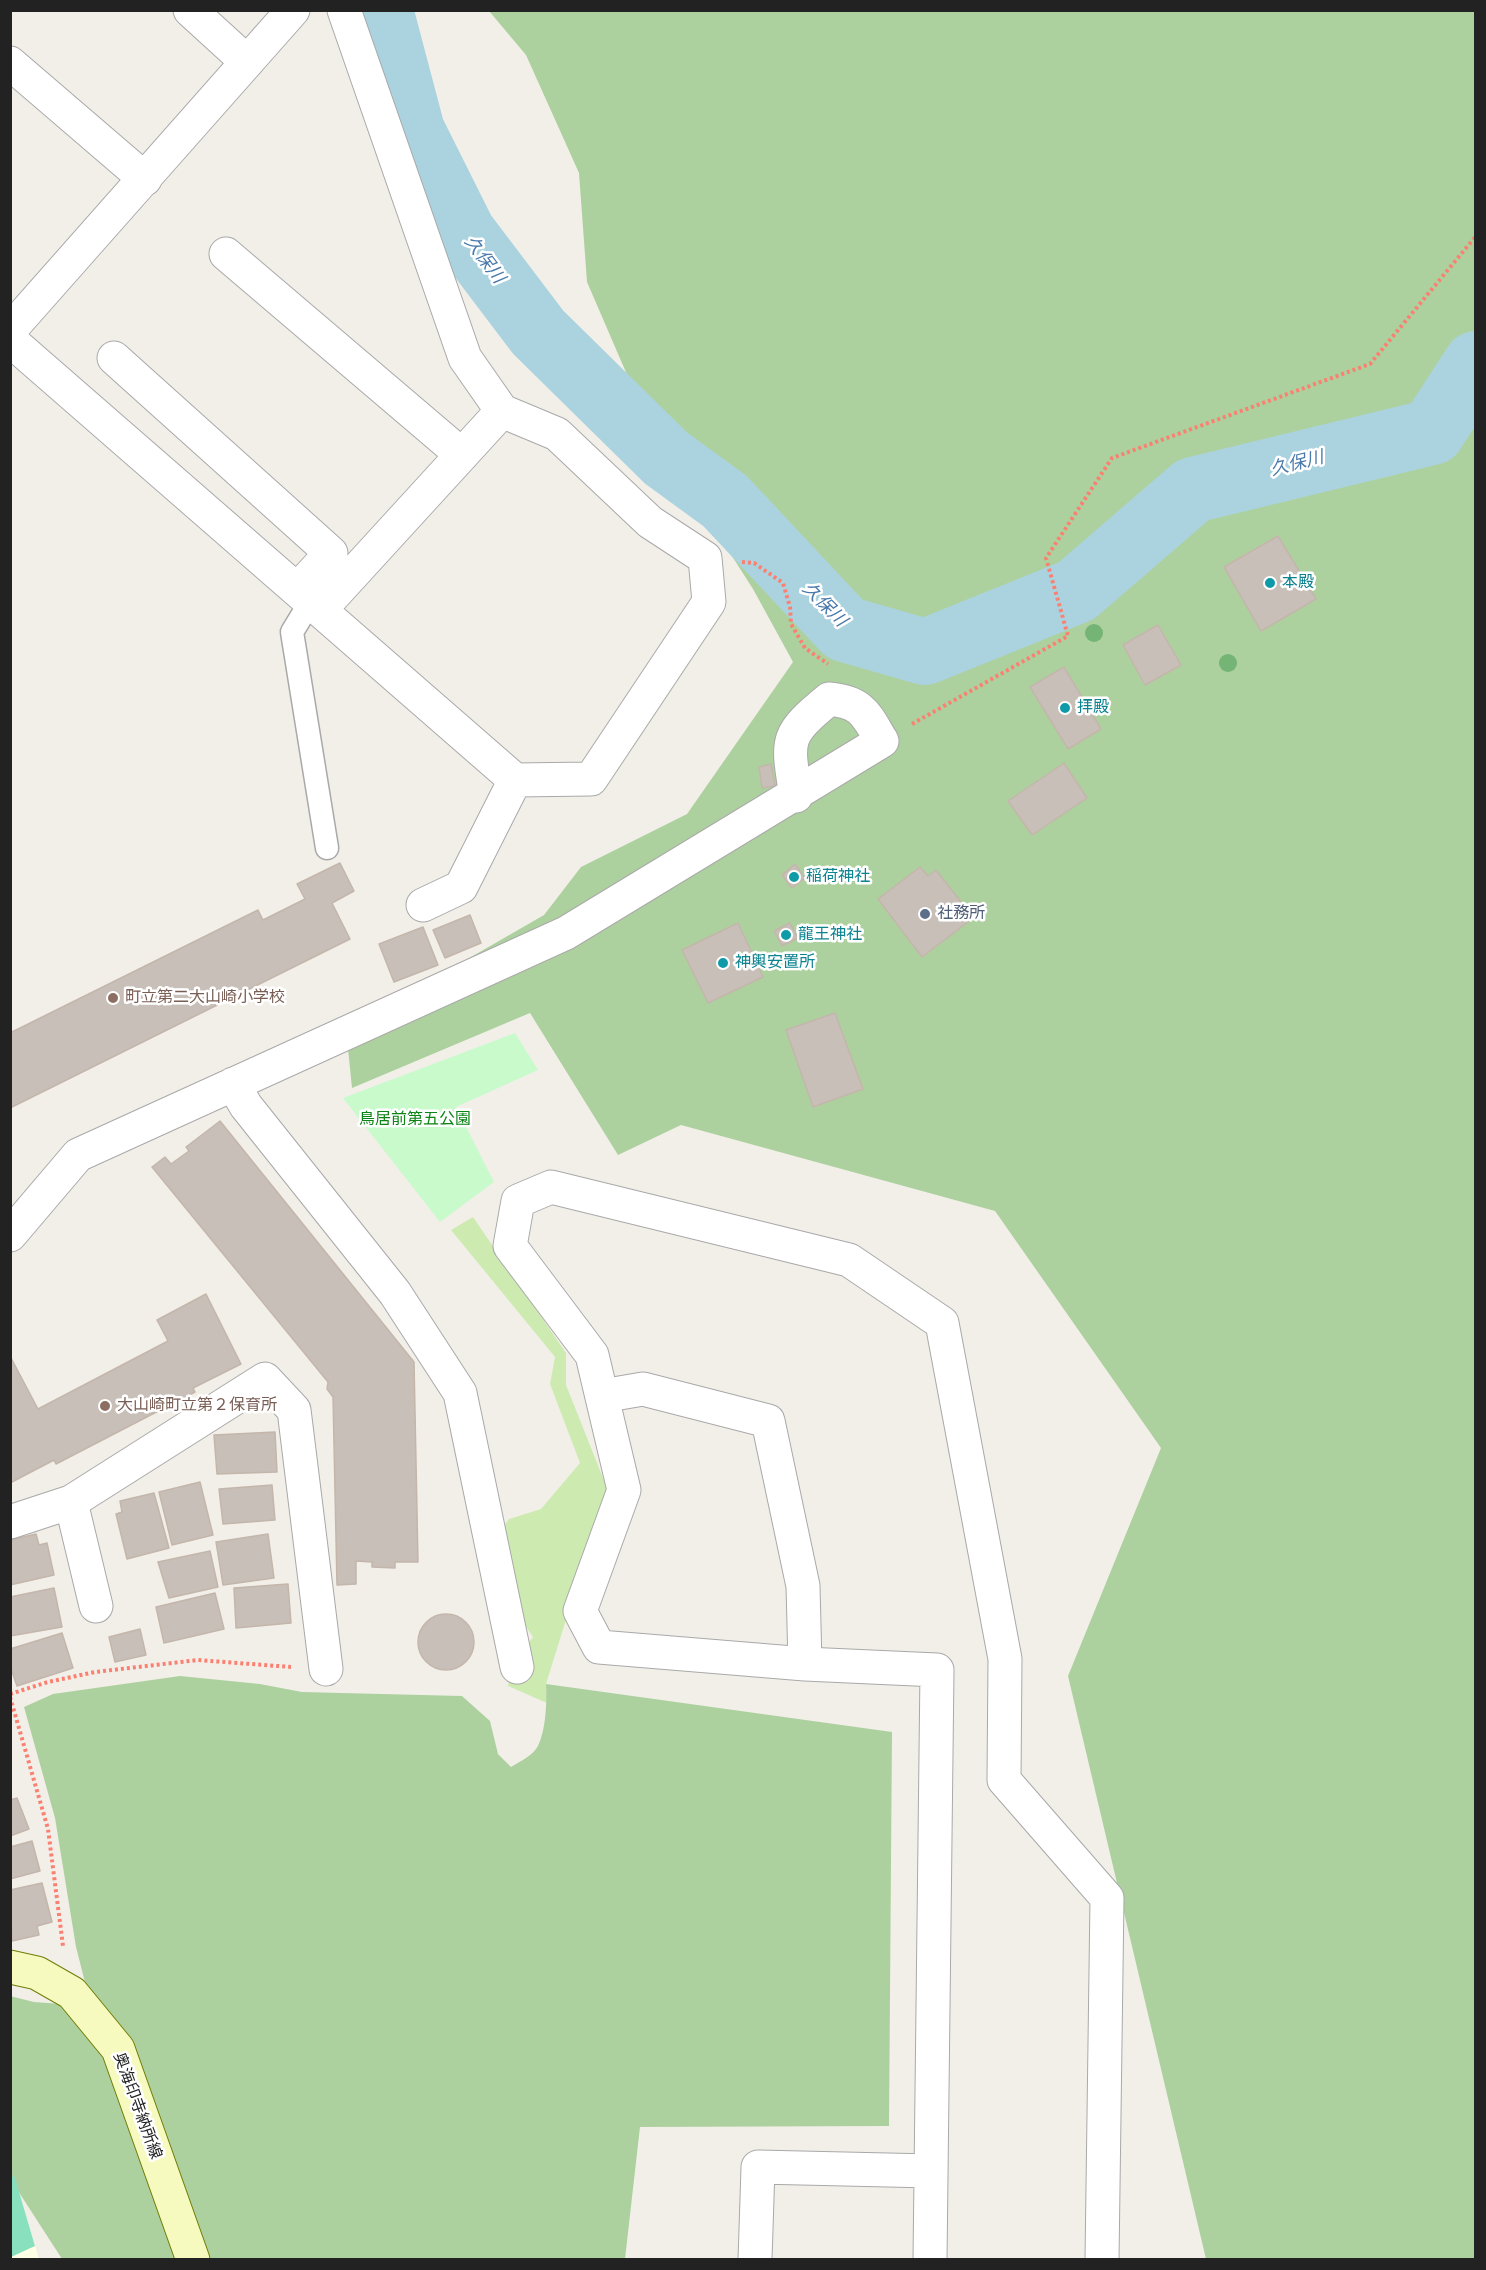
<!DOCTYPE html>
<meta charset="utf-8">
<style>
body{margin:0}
#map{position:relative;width:1486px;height:2270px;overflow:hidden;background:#f2efe9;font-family:"Archivo Narrow",sans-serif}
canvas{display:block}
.frame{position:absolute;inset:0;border:12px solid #222;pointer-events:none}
</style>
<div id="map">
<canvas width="1486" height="2270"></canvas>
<div class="frame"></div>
</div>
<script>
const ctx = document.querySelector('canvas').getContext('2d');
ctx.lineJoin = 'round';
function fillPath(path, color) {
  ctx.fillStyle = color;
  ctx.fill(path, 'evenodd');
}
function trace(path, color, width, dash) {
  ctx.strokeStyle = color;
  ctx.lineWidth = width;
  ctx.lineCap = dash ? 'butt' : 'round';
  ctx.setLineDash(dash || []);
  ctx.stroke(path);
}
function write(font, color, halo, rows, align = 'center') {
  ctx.font = font + ' "Archivo Narrow","Noto Sans JP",sans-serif';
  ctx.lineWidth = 5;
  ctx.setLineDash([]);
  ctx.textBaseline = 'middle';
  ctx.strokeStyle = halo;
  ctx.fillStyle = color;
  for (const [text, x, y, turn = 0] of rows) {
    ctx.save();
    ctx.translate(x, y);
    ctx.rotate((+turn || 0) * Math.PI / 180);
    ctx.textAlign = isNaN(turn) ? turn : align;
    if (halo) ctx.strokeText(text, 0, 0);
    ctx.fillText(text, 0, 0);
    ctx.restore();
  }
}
fillPath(new Path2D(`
 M10,2174L15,2178L39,2259H11Z`), '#ffffe5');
fillPath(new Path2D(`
 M473,1217L566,1353V1385L607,1488L546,1684L547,1703L508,1686L514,1663L533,1637L515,1610L498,1534L509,1519L541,1509L580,1463L550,1384L555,1357L451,1230Z`), '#cdebb0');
fillPath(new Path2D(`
 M489,11H1475V2259H1206L1068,1676L1161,1448L995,1211L681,1125L618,1155L530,1013L352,1088L346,1029L544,915L581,867L687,814L793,662L753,589L650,428L587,282L579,173L526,55Z
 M180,1676L260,1684L302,1692L462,1696L490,1721L498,1754L511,1767C521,1761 532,1756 538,1746C546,1729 547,1702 546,1684L892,1732L889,2126L640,2127L625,2259H62L11,2180L10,1996L34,2002L91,2006L76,1947L55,1818L24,1707L53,1694Z`), '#add19e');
fillPath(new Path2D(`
 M515,1033L538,1070L456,1107L494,1182L440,1222L343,1098Z`), '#c8facc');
fillPath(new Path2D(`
 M11,2174L15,2178L35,2246L11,2257Z`), '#88e0be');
trace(new Path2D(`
 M380,10L412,131L463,233L538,332L666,458L725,501L845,629L925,652L1076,591L1193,490L1432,432L1476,364`), '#aad3df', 66);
const building = new Path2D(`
 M1278,536L1316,599L1261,631L1224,567Z
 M1158,625L1181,665L1145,685L1123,645Z
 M1064,667L1101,729L1068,749L1030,687Z
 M1064,763L1087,798L1032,835L1008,801Z
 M771,764L775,786L762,788L759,767Z
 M340,863L354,891L332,903L350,939L10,1108V1033L258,910L263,920L305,899L297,884Z
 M795,864L805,878L792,888L782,875Z
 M920,867L928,876L936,870L961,902L955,906L968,922L922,957L878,899Z
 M470,915L481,943L445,958L433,930Z
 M738,923L763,977L708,1003L682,950Z
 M790,923L798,938L782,946L774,931Z
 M423,927L438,965L394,982L379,944Z
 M835,1013L863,1089L813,1107L786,1030Z
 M220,1121L414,1362L418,1562H395V1568L372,1567V1562L356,1561V1584L337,1585L333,1397L327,1389L328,1382L152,1167L165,1157L171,1164L189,1151L186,1147Z
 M206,1294L241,1364L193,1388L195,1392L56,1464L54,1460L10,1483V1356L38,1409L168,1341L157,1320Z
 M275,1432L277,1472L217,1474L214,1435Z
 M200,1482L213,1535L172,1545L159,1492Z
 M272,1485L275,1520L223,1524L219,1489Z
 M154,1493L169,1548L127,1559L116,1514L122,1512L120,1501Z
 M36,1534L39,1545L47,1543L54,1575L10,1585V1540Z
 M268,1534L274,1578L223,1585L216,1542Z
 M210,1551L218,1587L169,1598L158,1562Z
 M288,1584L291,1623L236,1628L234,1588Z
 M54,1588L62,1627L10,1636V1597Z
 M215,1593L224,1629L164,1643L156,1607Z
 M418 1642a28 28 0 1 1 56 0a28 28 0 1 1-56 0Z
 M140,1629L146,1655L115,1662L109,1637Z
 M62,1633L73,1668L17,1686L10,1666V1649Z
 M17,1798L29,1829L10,1836V1800Z
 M32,1841L40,1871L10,1879V1847Z
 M42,1883L52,1922L37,1926L39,1935L12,1941L10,1890Z`);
fillPath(building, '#c7bfb8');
trace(building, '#c4b6ab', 1.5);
const service = new Path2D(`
 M311,601L292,632L327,848`);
const minor = new Path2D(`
 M190,10L247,62
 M10,63L145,179
 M226,254L462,455
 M10,340L515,780L591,779L709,602L705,558L650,522L557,434L502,411L465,358L344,10
 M114,358L331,553L297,590
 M320,610L502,411
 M423,905L461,887L515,780
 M233,1084L246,1106L395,1293L460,1393L517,1667
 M10,1235L78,1155L566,933L882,741C866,715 863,702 829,699C784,736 787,739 796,796
 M602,1396L643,1389L768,1421L803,1586L805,1664
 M71,1502L96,1606
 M10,1522L71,1502L265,1379L294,1410L326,1669
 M755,2260L758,2167L931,2171
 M930,2260L937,1670L805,1664L599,1647L580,1611L624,1490L592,1355L510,1246L518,1201L551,1187L849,1260L942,1323L1005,1659L1004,1780L1107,1898L1102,2260`);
const tertiary = new Path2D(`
 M10,330L293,10`);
const secondary = new Path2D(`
 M10,1967L37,1973L72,1993L118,2049L193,2260`);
trace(service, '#a9a9a9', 25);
trace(minor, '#a9a9a9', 35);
trace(tertiary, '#a9a9a9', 35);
trace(secondary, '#707d05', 35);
trace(new Path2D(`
 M742,562L754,563L783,583L790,607L791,624L805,648L828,664
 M912,724L1068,636L1046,558L1112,458L1370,364L1476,236
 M10,1694L48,1682L95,1672L198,1660L291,1667
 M10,1697L48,1829L63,1946`), '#fa8072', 4, [3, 3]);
trace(service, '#fff', 22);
trace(minor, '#fff', 33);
trace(tertiary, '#fff', 33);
trace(secondary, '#f7fabf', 33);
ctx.fillStyle = '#74b475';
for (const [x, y] of [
 [1094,633],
 [1228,663]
]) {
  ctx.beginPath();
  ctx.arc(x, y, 9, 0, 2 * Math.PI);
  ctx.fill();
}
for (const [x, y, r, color] of [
 [1270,583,6,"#0f9aa8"],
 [1065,708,6,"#0f9aa8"],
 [794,877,6,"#0f9aa8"],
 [925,914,6,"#5c6f8a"],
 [786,935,6,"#0f9aa8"],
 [723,963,6,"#0f9aa8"],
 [113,998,6,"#8d6e63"],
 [105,1406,6,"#8d6e63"]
]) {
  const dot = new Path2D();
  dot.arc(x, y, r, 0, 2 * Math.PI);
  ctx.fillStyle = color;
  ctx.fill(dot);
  trace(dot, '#fff', 2);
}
write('16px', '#0d838f', '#fff', [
 ["本殿",1282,583],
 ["拝殿",1077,708],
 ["稲荷神社",806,877],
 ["龍王神社",798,935],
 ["神輿安置所",735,963]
], 'left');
write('16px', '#4e5e75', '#fff', [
 ["社務所",937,914]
], 'left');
write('16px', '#785e54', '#fff', [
 ["町立第二大山崎小学校",125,998],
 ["大山崎町立第２保育所",117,1406]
], 'left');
write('16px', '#0c8416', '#fff', [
 ["鳥居前第五公園",415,1120]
]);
write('16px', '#222', '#fff', [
 ["奥海印寺納所線",137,2106,70]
]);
write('italic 18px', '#4a7aab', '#fff', [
 ["久保川",484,260,53],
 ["久保川",1297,464,-14],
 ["久保川",824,605,45]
]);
</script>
